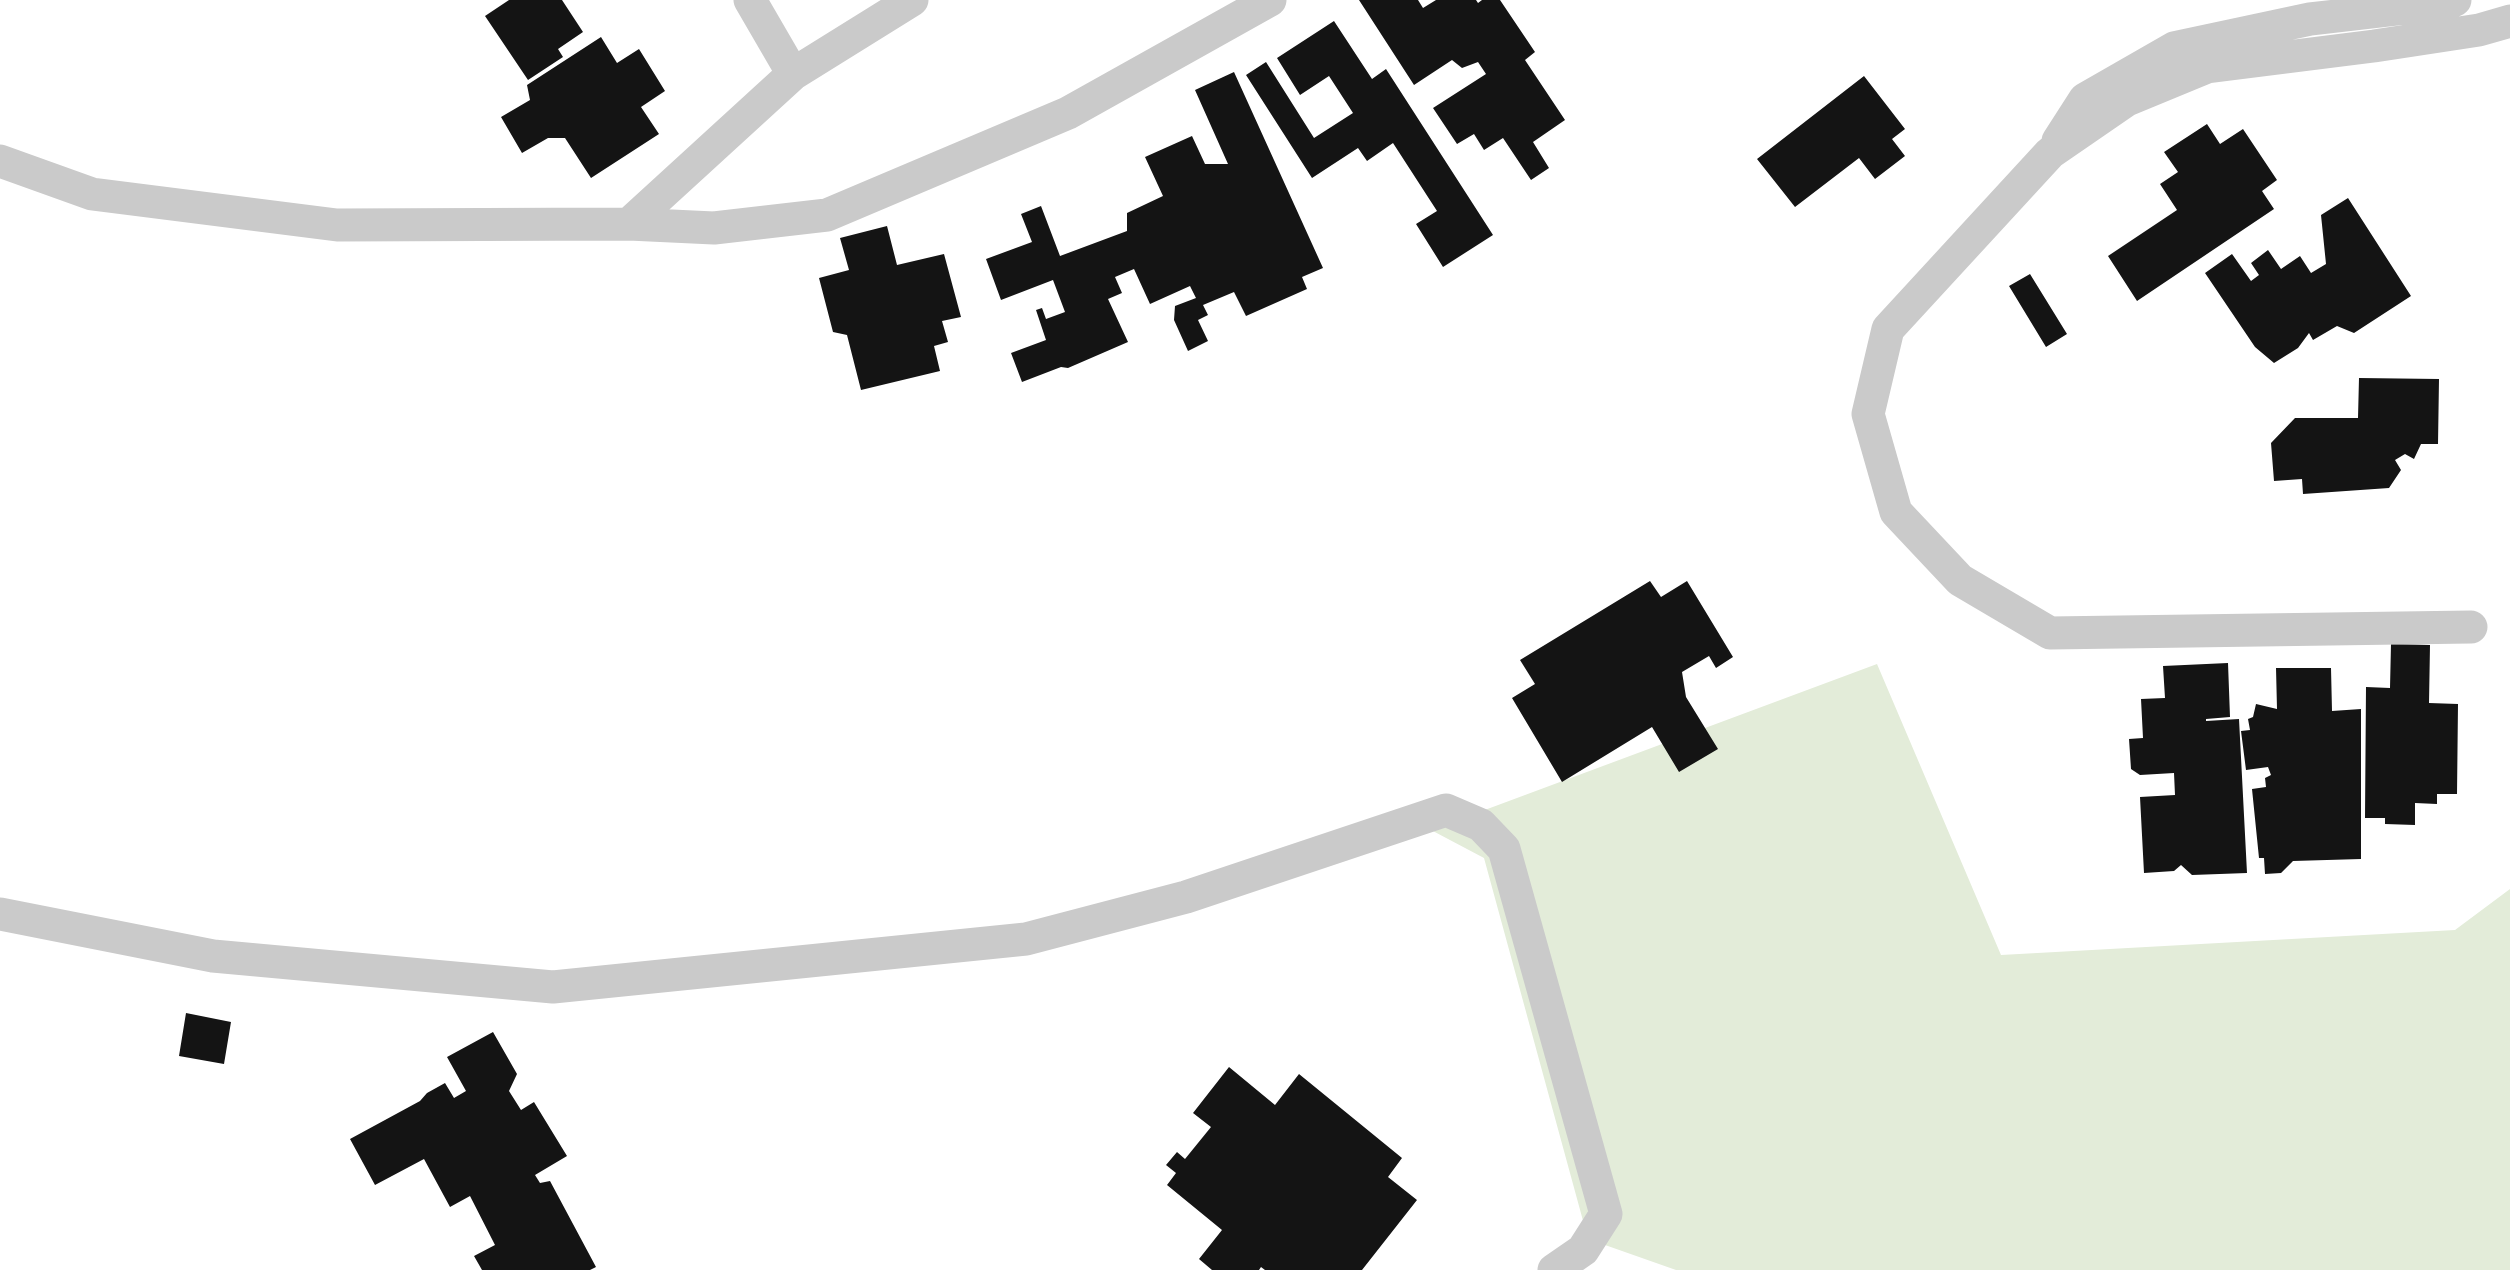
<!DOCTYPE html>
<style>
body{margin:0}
canvas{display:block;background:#fff}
</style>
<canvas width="2510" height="1270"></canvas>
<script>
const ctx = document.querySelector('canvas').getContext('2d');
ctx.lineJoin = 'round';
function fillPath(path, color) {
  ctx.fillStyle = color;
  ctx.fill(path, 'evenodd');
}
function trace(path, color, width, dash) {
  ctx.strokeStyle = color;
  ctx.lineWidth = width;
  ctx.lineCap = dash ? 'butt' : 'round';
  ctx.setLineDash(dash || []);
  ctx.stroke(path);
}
fillPath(new Path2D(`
 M1877,664L2001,955L2455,930L2510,889V1270H1676L1588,1239L1484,858L1431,830Z`), '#e3ecd9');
fillPath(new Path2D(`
 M509,0H562L583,32L558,49L563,57L528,80L485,16Z
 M1359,0H1418L1423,8L1436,0H1476L1478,3L1482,0H1500L1535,52L1525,60L1565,120L1533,142L1549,168L1531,180L1503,138L1484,150L1474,134L1457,144L1433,108L1486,74L1478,62L1462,68L1452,60L1414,85Z
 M1334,21L1372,79L1386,69L1493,235L1443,267L1416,224L1437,211L1393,143L1367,161L1358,148L1312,178L1246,75L1266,62L1314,138L1353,113L1329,76L1300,95L1277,58Z
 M601,37L617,63L639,49L665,91L641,107L659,134L591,178L565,138H548L522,153L501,117L530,100L527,85Z
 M1234,72L1323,268L1302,277L1307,289L1246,316L1234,292L1203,305L1208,315L1198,320L1208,341L1188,351L1174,320L1175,306L1196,298L1190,286L1150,304L1134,269L1115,277L1122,293L1108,299L1128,342L1068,368L1061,367L1022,382L1011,353L1046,340L1036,310L1042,308L1046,319L1065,312L1053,280L1001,300L986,259L1032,242L1021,214L1041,206L1060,256L1127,231V213L1163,196L1145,157L1192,136L1205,164H1228L1195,90Z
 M1864,76L1905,129L1892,139L1905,156L1875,179L1859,158L1795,207L1757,159Z
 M2207,124L2220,144L2243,129L2277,180L2262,191L2274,209L2137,301L2108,256L2177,210L2160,184L2178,172L2164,152Z
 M2348,198L2411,296L2354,333L2337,326L2313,340L2309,333L2298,348L2274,363L2255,347L2205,273L2232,254L2251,281L2259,275L2251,263L2268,250L2281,269L2300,256L2311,273L2326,264L2321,215Z
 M887,226L897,265L944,254L961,317L942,321L948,342L934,346L940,371L861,390L847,335L833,332L819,278L849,270L840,238Z
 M2030,274L2067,334L2046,347L2009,286Z
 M2359,378L2439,379L2438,444H2421L2414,459L2405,454L2395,460L2401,470L2389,488L2303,494L2302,479L2274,481L2271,443L2295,418H2358Z
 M1650,581L1661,597L1687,581L1733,657L1716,668L1709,656L1682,672L1686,697L1718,749L1679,772L1652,727L1562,782L1512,698L1535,684L1520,660Z
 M2391,644L2430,645L2429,703L2458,704L2457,794H2437V804L2415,803V825L2385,824V818H2365L2366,687L2390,688Z
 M2228,663L2230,717L2206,719V721L2239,719L2247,873L2192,875L2181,865L2174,871L2144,873L2140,797L2175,795L2174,773L2140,775L2131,769L2129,739L2143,738L2141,699L2165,698L2163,666Z
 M2276,668H2331L2332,711L2361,709V859L2293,861L2281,873L2265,874L2264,858H2259L2252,789L2266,787L2265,778L2271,775L2268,767L2246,770L2241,731L2250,730L2248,719L2253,717L2256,704L2277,709Z
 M186,1013L231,1022L224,1064L179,1056Z
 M493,1032L517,1074L509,1091L521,1110L534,1102L567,1156L535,1175L540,1183L550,1181L596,1267L590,1270H482L474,1256L495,1245L470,1196L450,1207L424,1159L375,1185L350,1139L420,1101L427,1093L445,1083L454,1098L466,1091L447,1057Z
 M1229,1067L1275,1105L1299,1074L1402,1158L1388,1177L1417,1200L1362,1270H1265L1261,1267L1259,1270H1212L1199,1259L1222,1230L1167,1185L1176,1173L1166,1165L1177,1152L1185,1159L1211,1127L1193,1113Z`), '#141414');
trace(new Path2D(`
 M750,0L793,74
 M2058,141L2085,99L2174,48L2310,19L2448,3L2455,0
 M0,161L92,194L337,225L629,224L714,228L827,215L1068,113L1270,0
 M629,224L793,74L912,0
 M2471,627L2050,633L1960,580L1896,512L1868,414L1888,329L2050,153L2127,100L2207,67L2374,46L2479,30L2510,21
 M0,914L213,956L553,987L1026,939L1186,897L1446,810L1481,825L1504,849L1606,1214L1583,1250L1554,1270`), '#cacaca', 33);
</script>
